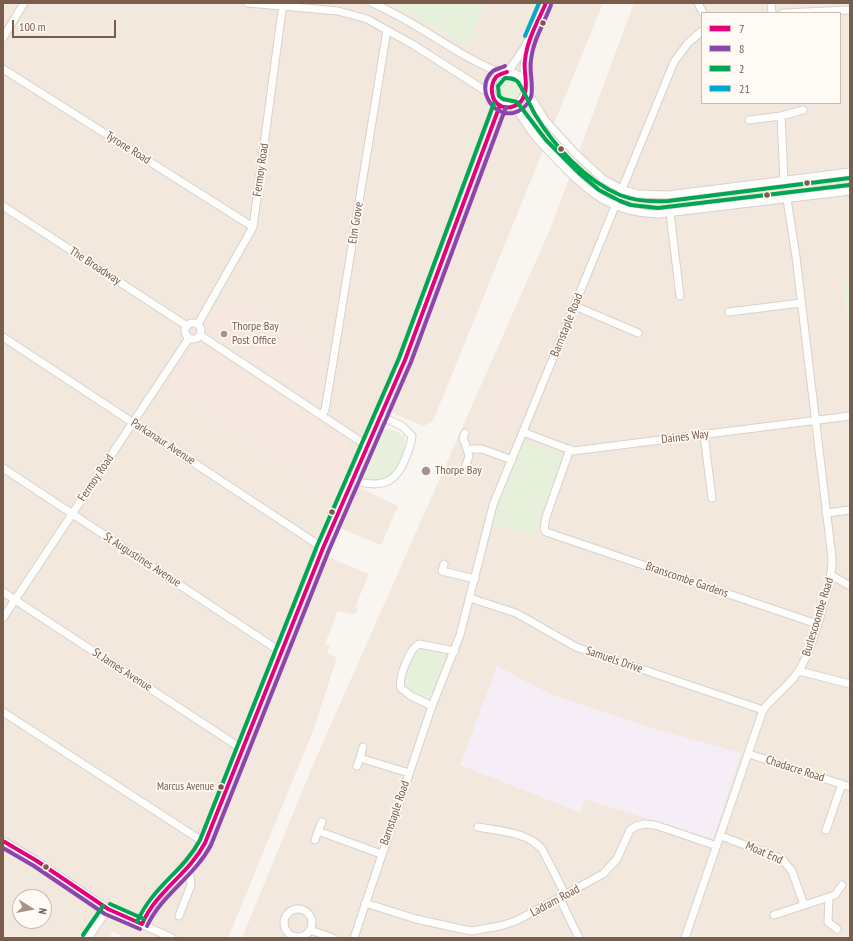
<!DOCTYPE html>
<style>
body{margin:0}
#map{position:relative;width:853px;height:941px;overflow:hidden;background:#f9f5f0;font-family:"PT Sans Narrow",sans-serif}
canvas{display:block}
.frame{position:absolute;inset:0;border:4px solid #7a5c4d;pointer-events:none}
.legend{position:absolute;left:701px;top:12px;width:140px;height:92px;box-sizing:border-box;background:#fffaf3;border:1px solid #cabbb1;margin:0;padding:5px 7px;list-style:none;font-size:12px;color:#7a5c4d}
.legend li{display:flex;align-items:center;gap:8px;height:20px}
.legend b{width:20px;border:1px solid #cabbb1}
.north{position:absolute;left:12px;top:889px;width:40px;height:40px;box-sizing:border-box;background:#fffaf3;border:1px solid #cabbb1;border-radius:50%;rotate:101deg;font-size:11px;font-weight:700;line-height:16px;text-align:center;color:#7a5c4d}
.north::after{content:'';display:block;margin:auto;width:14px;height:18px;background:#a69286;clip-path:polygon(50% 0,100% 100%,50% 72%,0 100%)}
.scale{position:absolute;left:12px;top:20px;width:104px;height:18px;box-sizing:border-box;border:2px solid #7a5c4d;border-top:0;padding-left:5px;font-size:12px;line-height:14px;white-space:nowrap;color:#7a5c4d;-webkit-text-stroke:3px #fffaf3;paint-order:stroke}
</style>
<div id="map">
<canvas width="853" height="941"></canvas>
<div class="frame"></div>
<ul class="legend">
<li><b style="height:5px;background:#e5007d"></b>7</li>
<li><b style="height:5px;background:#8e44ad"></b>8</li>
<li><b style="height:5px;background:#00a651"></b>2</li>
<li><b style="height:5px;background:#00a9ce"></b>21</li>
</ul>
<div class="north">N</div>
<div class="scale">100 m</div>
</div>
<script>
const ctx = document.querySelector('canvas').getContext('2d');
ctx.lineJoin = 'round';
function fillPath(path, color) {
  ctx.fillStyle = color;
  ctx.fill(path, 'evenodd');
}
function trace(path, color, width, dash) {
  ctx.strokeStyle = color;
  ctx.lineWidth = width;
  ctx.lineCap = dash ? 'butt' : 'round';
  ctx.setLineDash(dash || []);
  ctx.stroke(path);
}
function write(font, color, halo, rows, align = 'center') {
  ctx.font = font + ' "PT Sans Narrow",sans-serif';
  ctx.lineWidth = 3.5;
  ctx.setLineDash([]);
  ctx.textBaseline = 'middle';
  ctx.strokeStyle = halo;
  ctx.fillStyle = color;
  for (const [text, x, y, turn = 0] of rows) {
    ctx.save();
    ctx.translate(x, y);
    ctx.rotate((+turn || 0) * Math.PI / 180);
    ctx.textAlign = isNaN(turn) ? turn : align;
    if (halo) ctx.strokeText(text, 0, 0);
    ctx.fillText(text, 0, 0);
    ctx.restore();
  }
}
fillPath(new Path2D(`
 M3,3H392L467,46L485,3H603L433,421L424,426L386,410L354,485L398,506L381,545L340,528L328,557L369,574L355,607L358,608L355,615L338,611L325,644L330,646L327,653L337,657L313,731L228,938H124L113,931L109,938H3ZM236,304L287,333L326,362L320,403L215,335L209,317L216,306L229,314ZM20,897H44V921H20Z
 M634,3H850V282L843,283L850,336V938H242L313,765L551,227ZM702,13H840V103H702ZM503,379L530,389L486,423ZM523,445L536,527L535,531L492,515ZM445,655L447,659L431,696L426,698ZM496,666L549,694L661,731L741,753L660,822L585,799L580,812Z`), '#f2e8de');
fillPath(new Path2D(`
 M236,304L287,333L326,362L320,403L215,335L209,317L216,306L229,314Z
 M202,347L344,440L350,450V461L336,495L166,384L191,349Z
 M503,379L531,389L514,433L486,423Z`), '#f6e8e1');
fillPath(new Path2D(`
 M497,666L549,694L661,731L741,753L713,839L585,799L579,812L460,765Z`), '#f6eef6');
fillPath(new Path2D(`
 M392,3H485L467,46Z
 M496 89a13 13 0 1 1 26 0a13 13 0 1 1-26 0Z
 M843,282H850V335Z
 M389,429L396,431L405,437C406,448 402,467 393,474C389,478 384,480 379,483L359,479L378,434L382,430Z
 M526,441L564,456L536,527V538L491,522L492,515L523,445Z
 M422,646L444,652L447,659L432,693L431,696L423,698L407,690L404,686L405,677L415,650Z`), '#e7f0db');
trace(new Path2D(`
 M402,5L403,3`), '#d0e8ea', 2);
const minor = new Path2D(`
 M248,3L338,11L367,19L412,44L492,95
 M372,3C418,22 455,55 501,73
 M698,3L703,13
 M771,3L772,13
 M783,13L850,10
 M3,38L24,3
 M3,69L253,227
 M491 89a17 17 0 1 1 34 0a17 17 0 1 1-34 0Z
 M507,72C525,51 535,28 546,3
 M525,83L524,66L528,48
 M526,89L545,120L575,153L603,179L623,190L638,194L668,195L850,172
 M513,106C522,115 527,126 535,136C544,147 555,157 565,168C594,197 616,213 658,214L850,191
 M749,120L781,116
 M784,180L781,116L803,110
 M3,206L187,326
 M670,213L680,296
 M575,306L638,333
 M729,312L801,303
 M185 331a8 8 0 1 1 16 0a8 8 0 1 1-16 0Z
 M198,324L253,227L283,3
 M200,335L366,445
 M3,337L323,548
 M321,415L325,410L333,362L387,30
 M523,432L573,451L850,416
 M465,433L463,438L467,449
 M704,435L712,498
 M570,449L546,517L544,529L546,532L817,624
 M466,465L469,456L467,449H482L512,460
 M3,468L281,652
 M351,480C379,488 395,486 406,457C409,450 411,444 412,436L402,426L380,416
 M826,513L850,510
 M444,564L442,571L475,579
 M831,575L850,586
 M3,592L242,749
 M470,598L516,613L576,647L763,710
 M3,618L189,338
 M799,671L850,684
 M432,706L411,696L401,688C398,678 410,648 419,644L455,651
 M3,712L205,843
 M749,754L850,787
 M360,758L363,747
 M357,766L360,758L409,773
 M478,827C499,831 527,832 542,849L566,896
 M826,830L842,784
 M318,831L322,822
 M721,836L782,859L792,871L804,905
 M315,840L318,831L381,854
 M3,841L37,861L108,909L172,938
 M829,897L828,922L837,929
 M560,899L579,938
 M365,903L416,919L461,929L472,931L500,926L516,921L603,874L617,859L630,830L636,826L644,824L655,825L717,846
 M284 923a14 14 0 1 1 28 0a14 14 0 1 1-28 0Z
 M774,915L835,895L842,885
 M179,916L191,885L189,869
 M142,924C146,915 151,905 158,897C175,877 193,869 205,843L323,548L405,360L500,105
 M310,930L333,938
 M88,938L108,909
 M354,938L432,706L460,635L493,505L674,62L688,43L702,31
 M685,938L763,710C773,696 789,686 798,672C811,653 833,580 832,558L796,257L787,199`);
trace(minor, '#d7d1cb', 9);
trace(minor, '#fefefd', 7);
trace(new Path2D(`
 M507,72C504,73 499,74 496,77C489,86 491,102 501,106C510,110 521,105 524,96C529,85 523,72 525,60C527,40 538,21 546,3
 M3,841L37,861L108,909L142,924
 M142,924C157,890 188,875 205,843L323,548L405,360L500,105`), '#e5007d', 4);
trace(new Path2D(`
 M505,66C501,68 496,69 493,71C475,86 491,117 513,113C521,111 528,105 531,97C534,85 529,72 531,60C533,41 544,23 551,5
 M3,848L34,866L105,914L140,929
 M147,926C162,894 194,877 211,845L329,550L411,362L506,107`), '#8e44ad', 4);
trace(new Path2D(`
 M849,185L658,208L631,205L620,201L599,190L580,174L546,140L517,102L503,99L499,96L498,86L505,78C510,78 513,78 517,81C522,86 531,108 536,116C555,147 586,181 620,195C635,201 652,202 668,201L850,178
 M110,904L144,919
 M137,922C153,886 182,873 200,840L317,546L399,358L494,103
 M83,935L103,906`), '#00a651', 4);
trace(new Path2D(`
 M525,36L539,3`), '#00a9ce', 4);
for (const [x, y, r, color] of [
 [543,23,3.5,"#7a5c4d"],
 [561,149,3.5,"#7a5c4d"],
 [807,183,3.5,"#7a5c4d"],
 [767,195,3.5,"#7a5c4d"],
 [224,334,4,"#a69286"],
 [426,471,5,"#a69286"],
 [332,512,3.5,"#7a5c4d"],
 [221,787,3.5,"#7a5c4d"],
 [46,867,3.5,"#7a5c4d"]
]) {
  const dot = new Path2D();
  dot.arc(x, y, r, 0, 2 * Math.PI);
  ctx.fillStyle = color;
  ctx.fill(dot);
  trace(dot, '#fffaf3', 1.5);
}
write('11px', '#7a5c4d', '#fffaf3', [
 ["Marcus Avenue",214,787]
], 'right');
write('12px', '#7a5c4d', '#fffaf3', [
 ["Tyrone Road",128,148,32],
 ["Fermoy Road",261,170,-82],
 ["Elm Grove",356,223,-81],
 ["The Broadway",95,266,33],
 ["Barnstaple Road",567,325,-68],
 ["Daines Way",685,437,-7],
 ["Parkanaur Avenue",163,442,33],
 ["Fermoy Road",96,478,-56],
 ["St Augustines Avenue",142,560,33],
 ["Branscombe Gardens",687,580,19],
 ["Burlescoombe Road",818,617,-73],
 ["Samuels Drive",614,660,19],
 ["St James Avenue",122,670,33],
 ["Chadacre Road",795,769,18],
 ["Barnstaple Road",395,813,-71],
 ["Moat End",764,853,24],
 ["Ladram Road",555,901,-28]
]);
write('12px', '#7a5c4d', '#fffaf3', [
 ["Thorpe Bay",232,327],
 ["Post Office",232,341],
 ["Thorpe Bay",435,471]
], 'left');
</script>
